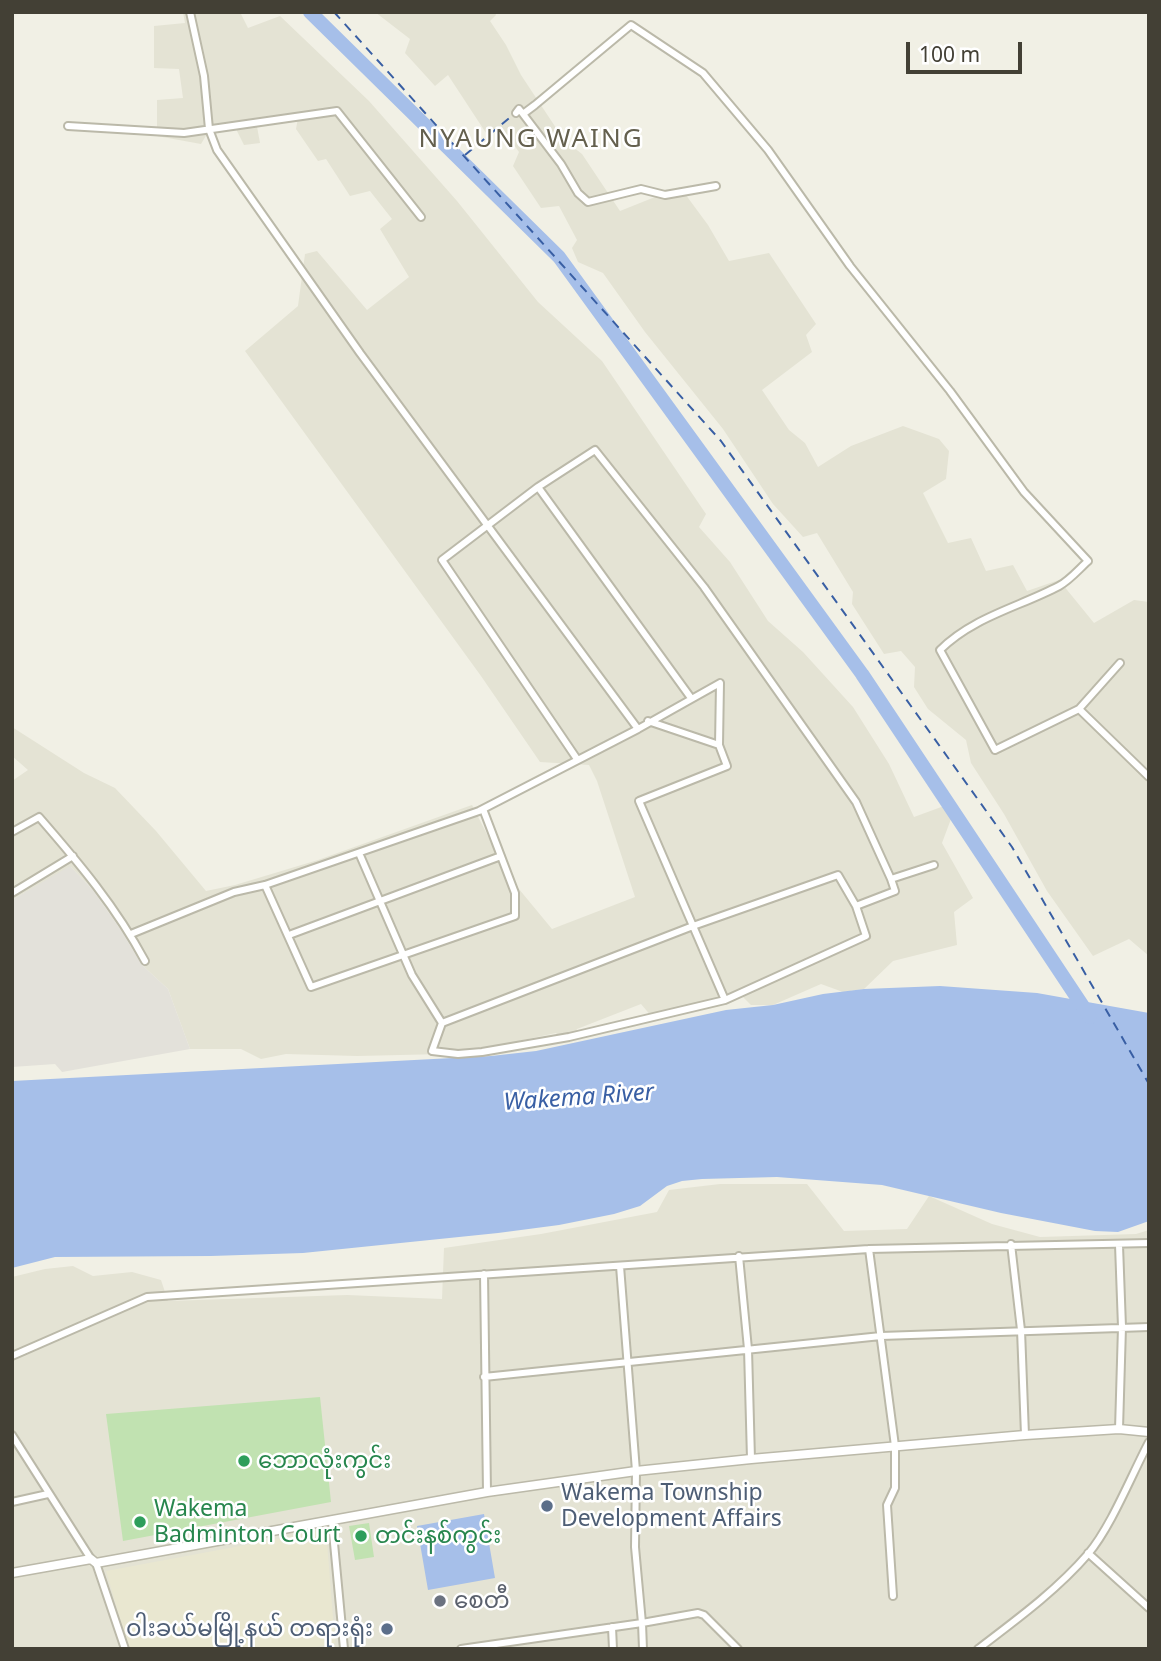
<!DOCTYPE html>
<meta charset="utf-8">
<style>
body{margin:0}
#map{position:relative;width:1161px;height:1661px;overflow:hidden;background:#f1f0e5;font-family:"Noto Sans",sans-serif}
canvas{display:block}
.frame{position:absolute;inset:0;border:14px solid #434035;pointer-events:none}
.scale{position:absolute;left:906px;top:42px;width:116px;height:32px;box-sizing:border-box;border:4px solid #434035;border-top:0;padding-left:9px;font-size:21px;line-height:24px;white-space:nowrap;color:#434035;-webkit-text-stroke:5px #fff;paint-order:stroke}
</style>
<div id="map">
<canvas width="1161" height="1661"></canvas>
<div class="frame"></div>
<div class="scale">100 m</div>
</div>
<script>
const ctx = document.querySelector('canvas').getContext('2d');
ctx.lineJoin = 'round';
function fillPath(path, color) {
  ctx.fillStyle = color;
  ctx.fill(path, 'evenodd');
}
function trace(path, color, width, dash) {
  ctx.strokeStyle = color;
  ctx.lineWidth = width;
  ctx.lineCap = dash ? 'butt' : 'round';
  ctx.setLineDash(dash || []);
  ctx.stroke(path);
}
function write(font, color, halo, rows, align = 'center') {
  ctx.font = font + ' "Noto Sans","Noto Sans Myanmar",sans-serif';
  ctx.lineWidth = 5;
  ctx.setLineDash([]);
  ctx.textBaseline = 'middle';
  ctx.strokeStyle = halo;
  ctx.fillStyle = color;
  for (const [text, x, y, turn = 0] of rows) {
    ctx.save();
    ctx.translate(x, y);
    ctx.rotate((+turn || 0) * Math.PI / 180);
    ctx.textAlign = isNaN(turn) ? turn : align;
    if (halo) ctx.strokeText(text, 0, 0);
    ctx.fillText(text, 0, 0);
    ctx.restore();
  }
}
fillPath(new Path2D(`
 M183,12H240L248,28L280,16L369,101L457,201L538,302L602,361L706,514L699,527L730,562L768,621L803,652L853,707L889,764L914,817L944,806L951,819L942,843L973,898L954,912L957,945L893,961L864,989L843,992L821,984L773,1005H751L738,992L652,1017L641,1004L577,1029L572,1040L562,1041L556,1033L500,1045L487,1053L357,1056L286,1054L261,1059L241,1049H190L168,989L142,965L121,930L93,890L71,867L12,900V781L28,770L12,756V727L84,773L115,788L156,831L206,891L235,885L318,860L472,805L509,877L552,929L635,897L597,781L589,765L540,762L481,676L245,351L298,306L305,254L317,251L367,310L409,277L380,229L392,219L370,191L350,196L326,159L318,161L296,129L299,112L256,121L260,143L244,145L236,129L207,134L201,144L157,136V100L183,98L179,69L154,68V26L185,23Z
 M375,12H495L496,15L490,21L506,45L521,75L564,140L582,154L620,211L680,187L708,225L729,261L769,253L816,324L806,335L812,352L762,390L789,430L805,443L818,467L851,446L903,426L939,439L949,451L946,479L923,493L948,543L971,538L986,571L1013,565L1027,591L1059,580L1094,623L1134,600L1149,602V956L1129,939L1093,956L1047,891L1004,814L971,763L966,740L928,709L914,687L915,667L901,651L884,654L852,604L853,592L817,533L803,537L773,504L723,429L645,332L603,273L578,262L572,248L577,240L559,206L541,208L513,166L519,152L504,131L486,133L448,75L435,86L405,53L410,39Z
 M720,1184H807L844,1231L907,1229L929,1196L992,1224L1040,1237L1136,1234L1149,1230V1649H12V1277L45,1269L73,1266L93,1276L132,1272L161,1280L168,1301L347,1295L442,1299L444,1248L541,1234L657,1212L669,1190Z`), '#e4e3d4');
fillPath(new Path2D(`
 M70,866L93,890L121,930L142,965L168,989L190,1049L62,1072L55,1064L12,1067V900Z`), '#e3e1da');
fillPath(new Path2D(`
 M326,1530L335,1643L306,1649H129L106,1571Z`), '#e9e7d0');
fillPath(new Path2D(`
 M320,1397L331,1502L123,1541L106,1414Z
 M369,1523L374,1557L355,1560L349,1526Z`), '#c1e2b1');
fillPath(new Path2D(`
 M940,986L1037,993L1149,1013V1221L1118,1232L1095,1231L1001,1213L882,1185L777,1177L702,1179L682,1181L667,1186L640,1206L614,1214L559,1225L498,1233L303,1253L211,1256L55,1257L12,1268V1081L491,1056L536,1051L726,1010L773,1005L823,994L864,989Z
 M484,1514L495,1578L428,1590L417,1526Z`), '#a6bfe9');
trace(new Path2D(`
 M310,12L559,257L862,674L1090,1017`), '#a6bfe9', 14);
trace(new Path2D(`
 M334,12L721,441L1012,847L1149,1084
 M465,155L514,114`), '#395fa4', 2, [9, 7]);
const minor = new Path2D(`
 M190,12L204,76L209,129L217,150L360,353L638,729
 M516,113L519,109L523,114L535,105L631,25L703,73L768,150L850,266L950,391L1024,492L1088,561C1079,569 1070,580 1059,586C1019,607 973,617 940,650L995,750L1079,709L1149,777
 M523,114L561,164L578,193L588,202L641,189L665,195L716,186
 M68,126L184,133L337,111L421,217
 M538,487L691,698
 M1079,709L1120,663
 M577,759L442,560L538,487L595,450L704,587L856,802L891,879L934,865
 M12,832L39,817C79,863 116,907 145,961
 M359,853L412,975L442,1023L432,1051L458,1054L482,1052L569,1037L725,1000L866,936L856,906L838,875L693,926L725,1000
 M265,885L311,987L515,916V893L483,809
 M12,893L73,856
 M856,906L895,891L891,879
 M131,934L234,892L265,885L479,811L638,729L720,683L719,745
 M289,935L501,856
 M442,1023L693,926L639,801L727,766L719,745L648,721
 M1011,1244L1021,1330L1025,1435
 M1119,1245L1122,1327L1119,1429
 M869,1249L895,1446V1488L887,1505L893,1596
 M739,1256L748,1349L751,1459
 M620,1266L636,1471L635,1547L642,1623L698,1613L704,1615L738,1649
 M484,1274L487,1492
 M12,1356L147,1297L869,1249L1149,1243
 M484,1377L881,1336L1149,1327
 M12,1435L91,1559
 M12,1502L48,1494
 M332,1522L344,1649
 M1088,1553L1149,1608
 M96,1563L125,1649
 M612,1627L613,1649
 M461,1649L642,1623L643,1649
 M978,1649C1016,1620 1056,1591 1088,1554C1111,1527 1132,1474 1149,1442`);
const tertiary = new Path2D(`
 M12,1573L91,1559L96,1563L487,1492L636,1471L751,1459L1025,1435L1119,1429L1149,1432`);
trace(minor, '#bbb9a9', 10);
trace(tertiary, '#bbb9a9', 11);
trace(minor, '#fff', 6);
trace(tertiary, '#fff', 8);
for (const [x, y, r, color] of [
 [244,1461,7,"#2e9e5b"],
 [547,1506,7,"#5c6f8a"],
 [140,1522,7,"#2e9e5b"],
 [361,1536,7,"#2e9e5b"],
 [440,1601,7,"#6b7280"],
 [387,1629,7,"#5c6f8a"]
]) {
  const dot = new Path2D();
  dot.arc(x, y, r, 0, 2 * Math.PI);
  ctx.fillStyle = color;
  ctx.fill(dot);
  trace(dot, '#fff', 2.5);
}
write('23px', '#27864d', '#fff', [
 ["ဘောလုံးကွင်း",258,1461],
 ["Wakema",154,1509],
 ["Badminton Court",154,1535],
 ["တင်းနစ်ကွင်း",375,1536]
], 'left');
write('23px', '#4e5e75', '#fff', [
 ["Wakema Township",561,1493],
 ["Development Affairs",561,1519],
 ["ဝါးခယ်မမြို့နယ် တရားရုံး",373,1629,"right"]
], 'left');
write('23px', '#5b616d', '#fff', [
 ["စေတီ",454,1601]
], 'left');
write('italic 24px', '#395fa4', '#fff', [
 ["Wakema River",579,1098,-4]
]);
ctx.letterSpacing = '2px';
write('26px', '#64604e', '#fff', [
 ["NYAUNG WAING",531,140]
]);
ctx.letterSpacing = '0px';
</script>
